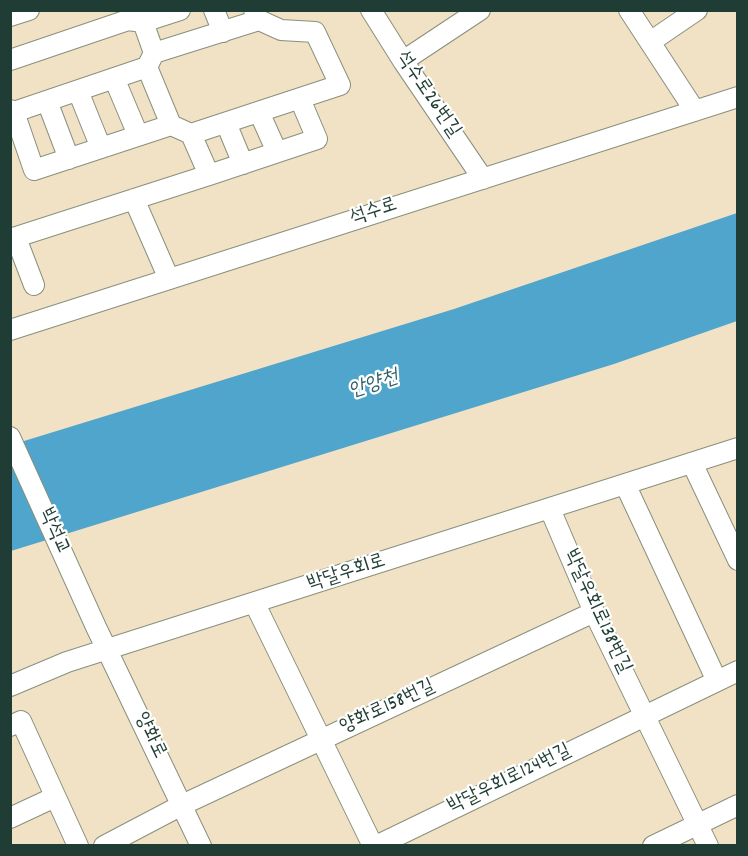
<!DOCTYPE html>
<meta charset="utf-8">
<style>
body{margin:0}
#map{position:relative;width:748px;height:856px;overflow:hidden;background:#f1e2c5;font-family:Dekko,sans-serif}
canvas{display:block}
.frame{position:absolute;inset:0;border:12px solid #1f3d34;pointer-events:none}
</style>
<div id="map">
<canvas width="748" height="856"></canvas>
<div class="frame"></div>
</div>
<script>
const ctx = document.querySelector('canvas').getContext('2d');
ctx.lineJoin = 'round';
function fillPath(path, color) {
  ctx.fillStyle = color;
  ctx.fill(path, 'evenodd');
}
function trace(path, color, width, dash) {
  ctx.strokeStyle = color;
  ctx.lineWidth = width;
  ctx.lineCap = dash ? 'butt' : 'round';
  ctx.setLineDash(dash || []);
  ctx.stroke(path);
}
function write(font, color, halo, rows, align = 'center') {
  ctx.font = font + ' Dekko,"Poor Story",sans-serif';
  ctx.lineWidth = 4.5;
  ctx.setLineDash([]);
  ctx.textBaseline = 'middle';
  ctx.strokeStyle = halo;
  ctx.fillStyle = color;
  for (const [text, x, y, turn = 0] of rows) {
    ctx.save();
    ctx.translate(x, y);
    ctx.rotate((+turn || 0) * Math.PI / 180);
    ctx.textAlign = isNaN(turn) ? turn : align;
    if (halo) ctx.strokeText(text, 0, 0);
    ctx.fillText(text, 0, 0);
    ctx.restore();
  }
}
fillPath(new Path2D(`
 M737,213V321L614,364L11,551V445L454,309Z`), '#50a5cc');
const minor = new Path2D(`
 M214,10L223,32
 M371,10L403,61L483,179
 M629,10L695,111
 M10,16L29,10
 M143,22L180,10
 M650,42L697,10
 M154,53L259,20L254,10
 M10,60L128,20L143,22L154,53L147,67L14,112L10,110
 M403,61L480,10
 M114,78L138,135
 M78,91L101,148
 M47,101L69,159
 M14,112L34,170L171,125L147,67
 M259,112L277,152
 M226,123L243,164
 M171,125L191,134L340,85L315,32L281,30L259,20
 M209,175L317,139L300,99
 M134,199L169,279
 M16,238L34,285
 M10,239L209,175L191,134
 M10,330L738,97
 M10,437L96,627L201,846
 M692,463L738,560
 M625,484L717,681
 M550,509L594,612L708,846
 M255,604L373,846
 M10,686L67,662L738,448
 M10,726L21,721L78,846
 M10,818L55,797
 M104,846L182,805L594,612
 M376,846L738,671
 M653,846L738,805`);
trace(minor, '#88907c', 22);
trace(minor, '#fff', 20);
write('20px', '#1f3d34', '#fff', [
 ["석수로26번길",427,95,56],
 ["석수로",374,213,-18],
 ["박석교",53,532,66],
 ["박달우회로",347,574,-18],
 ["박달우회로138번길",596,612,65],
 ["양화로158번길",388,708,-25],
 ["양화로",149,736,64],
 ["박달우회로124번길",510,780,-26]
]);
write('italic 21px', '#306169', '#fff', [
 ["안양천",374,386,-18]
]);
</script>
